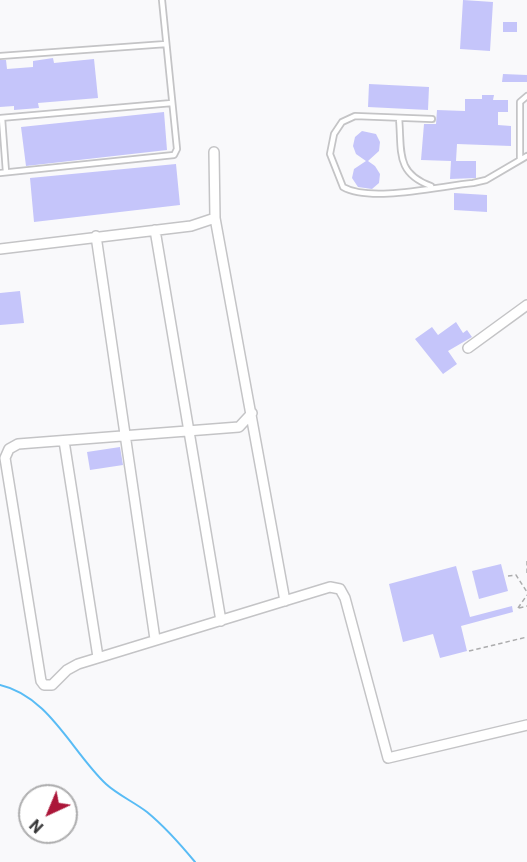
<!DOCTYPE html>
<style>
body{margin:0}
#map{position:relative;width:527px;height:862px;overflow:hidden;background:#f9f9fb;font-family:Roboto,sans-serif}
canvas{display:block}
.north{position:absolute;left:18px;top:784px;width:60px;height:60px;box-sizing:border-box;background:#fff;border:2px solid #adadae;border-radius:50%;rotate:224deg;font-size:16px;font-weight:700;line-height:24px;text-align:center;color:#333334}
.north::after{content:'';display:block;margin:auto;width:21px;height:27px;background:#ab1639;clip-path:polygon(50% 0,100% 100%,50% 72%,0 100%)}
</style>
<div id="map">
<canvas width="527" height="862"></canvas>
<div class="north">N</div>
</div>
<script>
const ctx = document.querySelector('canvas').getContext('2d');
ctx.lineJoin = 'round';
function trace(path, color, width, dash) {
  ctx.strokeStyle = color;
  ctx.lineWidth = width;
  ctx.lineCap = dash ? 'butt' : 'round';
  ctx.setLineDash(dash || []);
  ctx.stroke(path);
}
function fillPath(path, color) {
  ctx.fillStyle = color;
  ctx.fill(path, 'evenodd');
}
trace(new Path2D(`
 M0,685C49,696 72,752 106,784C118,795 134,802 147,812C164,826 181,845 195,862`), '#59bcf5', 2);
fillPath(new Path2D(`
 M463,0L493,2L490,51L460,49Z
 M503,22H517V32H503Z
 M53,58L54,63L94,59L98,98L38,103L39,108L14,110V106L0,107V60H6L7,69L33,67V61Z
 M503,74L527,75V82H502Z
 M369,84L429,87L428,110L368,107Z
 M482,95H494L493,100H508V112H498V125L511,126V146L457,144L456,161H476V178L450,179L451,161L421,160L424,124H436L437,110L465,111V99H482Z
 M164,112L167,150L26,166L21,127Z
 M362,131L376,134L380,142L379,151L368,161L375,166L380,174L379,183L372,189L358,187L352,178L354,169L366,161L356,154L353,146L355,137Z
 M176,164L180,205L34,222L30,178Z
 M454,193L487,195V212L454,210Z
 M20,291L24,323L0,325V293Z
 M456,322L463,333L467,330L472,337L448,351L457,364L443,374L415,339L432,327L438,335Z
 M120,447L123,465L90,470L87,452Z
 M501,564L508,591L479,599L472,571Z
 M456,566L470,617L512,606L513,612L461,626L467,651L440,658L433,634L403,642L389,584Z`), '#c5c5fa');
const service = new Path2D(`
 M0,56L166,44
 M0,118L172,103
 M2,118L6,172
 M399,118C402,151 395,173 431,186
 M432,119L355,116L342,122L334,134L330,154L343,187C371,203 440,186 473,183L486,180L527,156
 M520,159V102L527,96
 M0,173L174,155L177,149L162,0`);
const minor = new Path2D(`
 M214,152L215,218L285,601
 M155,230L221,621
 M96,236L155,639
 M0,249L191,226L215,218
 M468,348L527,305
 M252,413L239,427L18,444L9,449L5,458L41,681L44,685H52L67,670L78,664L330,587L340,589L345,598L388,758L527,725
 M64,441L98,657`);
trace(service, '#c4c4c6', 8);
trace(minor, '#c4c4c6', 12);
trace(new Path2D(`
 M527,561V573
 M508,576L516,575L527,592
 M518,608L527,595
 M519,608L527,606
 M469,651L527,637`), '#acacad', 1.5, [4.5, 3]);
trace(service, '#fff', 4.5);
trace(minor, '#fff', 9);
</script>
